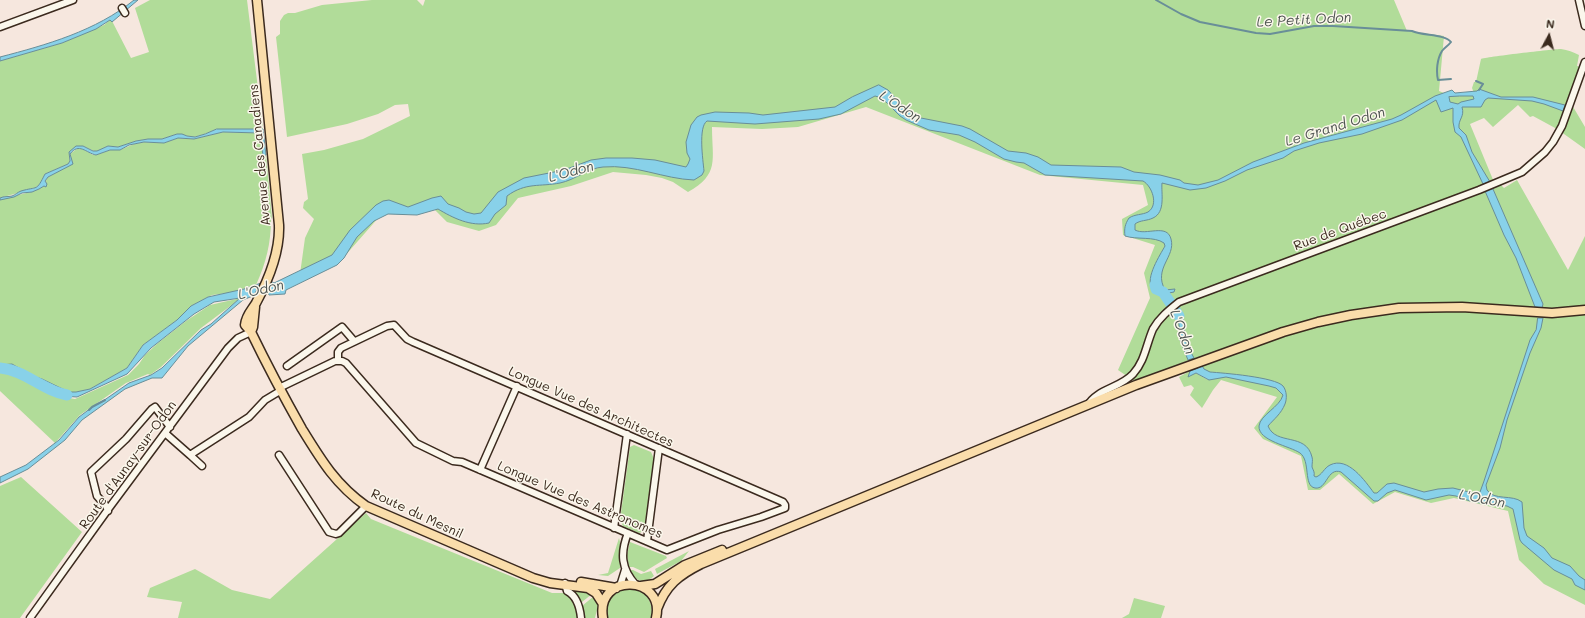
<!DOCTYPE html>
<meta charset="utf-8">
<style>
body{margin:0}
#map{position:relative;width:1585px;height:618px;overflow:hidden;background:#f6e7de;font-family:Mali,sans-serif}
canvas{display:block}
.north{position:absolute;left:1529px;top:16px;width:40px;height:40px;-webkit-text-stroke:3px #fbf7ec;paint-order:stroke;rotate:7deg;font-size:11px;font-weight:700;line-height:16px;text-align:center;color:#3b2a1e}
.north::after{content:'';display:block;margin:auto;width:14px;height:18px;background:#3b2a1e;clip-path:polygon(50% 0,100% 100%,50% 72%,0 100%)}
</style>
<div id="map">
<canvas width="1585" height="618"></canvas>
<div class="north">N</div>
</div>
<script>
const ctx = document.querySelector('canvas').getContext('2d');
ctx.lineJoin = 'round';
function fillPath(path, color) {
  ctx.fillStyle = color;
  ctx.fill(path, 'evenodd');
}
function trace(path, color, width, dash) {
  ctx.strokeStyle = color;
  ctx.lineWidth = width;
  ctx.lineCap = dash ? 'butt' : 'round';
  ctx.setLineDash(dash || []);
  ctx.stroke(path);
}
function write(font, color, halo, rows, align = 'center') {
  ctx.font = font + ' Mali,sans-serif';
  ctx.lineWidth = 3;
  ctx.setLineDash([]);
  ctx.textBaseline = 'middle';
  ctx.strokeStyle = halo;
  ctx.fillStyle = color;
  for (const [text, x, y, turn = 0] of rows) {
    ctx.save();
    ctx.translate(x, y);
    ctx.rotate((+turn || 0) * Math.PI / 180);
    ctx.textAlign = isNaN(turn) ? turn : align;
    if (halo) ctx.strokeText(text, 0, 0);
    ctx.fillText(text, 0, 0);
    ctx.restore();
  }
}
fillPath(new Path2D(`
 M150,0H247L263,129H217L205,134L194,137L187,136L177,134L162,139H148L136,141L118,147L108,146L96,152L83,146H76L69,155L70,161L68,164L45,174L41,183L35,188L0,198V61L62,43L104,25L111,19L131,58L149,52L135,8Z
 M372,0H417L423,6L425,0H1394L1407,31L1444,36L1439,91L1449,95L1474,93L1472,88L1474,82H1476L1481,59C1485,57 1554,49 1561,49C1568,50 1573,52 1579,55L1577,66L1581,67L1569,100L1585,127V149L1557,129L1533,116L1530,117L1518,105L1493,127L1484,118L1470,124L1496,187L1501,185L1504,188L1517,180L1568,270L1585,236V605L1544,584L1519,560L1508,511L1454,498L1431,503L1395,492L1373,504L1339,474L1320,490H1308L1301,456L1263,439L1254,428L1277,397L1221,380L1213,390L1202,408L1190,395L1194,388L1191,385L1184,387L1179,377L1190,371L1189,376L1196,373L1208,380L1198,357L1134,381L1118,370L1150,298L1144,273L1155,245L1123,235L1122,219L1148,205L1143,185L1040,175L866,107L798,127L762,129L712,127C712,160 720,174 688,192L673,182L662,178L646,175L613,172L571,186L518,198L496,225L479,231L447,222L432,207L404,215L387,208L343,258L300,274L305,238L314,219L303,208L304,202L308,199L302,154L324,150L363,139L410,116L408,104L395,105L378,114L347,124L287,137L276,37L280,34V21L284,15L288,13H295L322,5Z
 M223,132L260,133L263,155H266L272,218L271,219C271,243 266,263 256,285L229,293L212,295L191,306L177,320L143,345L127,368L90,389L76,392H69L42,379L33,376L12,364L0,365V200C10,195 39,193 44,185C46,182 45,180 48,177L72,164L70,154L78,148L83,149L93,155L99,154L110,150H120L134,144L144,142L164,143L178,138L194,139Z
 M241,298L201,328L161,367L150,375L148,374L126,383L80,415L55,443L0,391V372L13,371L36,385L42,387L63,397L75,399L128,375L139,364L145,355L158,343L186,321L210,305Z
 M634,445L651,452L654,459L644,531L639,533L623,526L620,520L630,447Z
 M21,477L82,532L20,618H0V486Z
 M366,513L371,519L552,593H567L574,601L579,618H178L182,602L147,597L150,588L195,569L232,590L270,599Z
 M619,538L620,542V568L608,576L598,575L608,573Z
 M630,542L666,556L667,558L644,572L633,567H629L627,555Z
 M689,551L681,561L657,574L655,569Z
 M629,570H633L641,574L651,571L654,576C644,585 635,581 629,570Z
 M572,589H584L592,594L582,602L580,601L573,594Z
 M627,589C646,588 653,600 652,618H607C604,603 612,592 627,589Z
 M594,596L598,605L595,618H584L582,606Z
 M1134,598L1165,606L1161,618H1122L1129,614Z`), '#b1dc99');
const water = new Path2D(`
 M134,0H138L112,22L110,20L96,29L62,43L0,61V57C46,45 96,31 134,0Z
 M879,85L888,90L902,105L921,118L962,126L970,129L1008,151L1026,153L1038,157L1051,165L1121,167L1134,172L1160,175L1180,180L1184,183L1198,185L1218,180L1253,162L1304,143L1392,119L1401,115L1435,96L1452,90L1455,93L1477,91L1479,89L1501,97H1533L1565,105L1563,111L1544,104L1532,101L1488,98L1485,100L1481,107H1462C1465,117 1458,119 1459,128L1466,135L1472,152L1490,182L1483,184L1461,137L1455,132L1453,122V108L1441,112L1436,100L1402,120L1362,134L1319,143L1294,151L1283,158L1247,170L1225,181L1206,188L1190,190L1162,183C1161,193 1166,212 1153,218C1147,221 1140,220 1135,224V230C1146,236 1167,223 1171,239C1176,257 1153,268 1165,290L1175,289L1174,292L1159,295C1157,293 1154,290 1152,288C1145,278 1160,255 1165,246L1164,243C1154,236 1137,240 1125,236C1124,229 1125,224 1129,218C1135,214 1142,215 1148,212C1159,205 1152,186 1143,181L1045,175L1024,163L1016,162L1004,159L975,142L959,135L929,130L906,120L900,116L882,98L875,96L841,114L819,119L755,124L707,121C698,127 703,160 704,171L702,175L694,180C664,179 634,164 603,167C588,168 575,180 560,183C540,187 526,182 507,196L506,205L495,214L489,223C471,227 453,218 438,209L417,215L388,214L374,221L357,237L344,258L337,265L286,290L285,294L269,295L268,292L255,295L243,300L188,346L162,378H152L125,389L82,420L65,440L28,469L0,483V477L26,465L59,440L79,417L95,405L103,401L129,383L151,375L162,368L201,330L211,324L240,298L214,302L194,314L151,348L127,374L77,397L63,396L53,390L37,385L17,371L10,369L0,372V365L12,364L33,376L42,379L69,392H76L90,389L127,368L143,345L177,320L191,306L208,297L244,289L261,283L263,281L269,280L274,283L332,255L350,230L376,205L383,201L389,200L408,207L432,198L441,196L448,204L459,208L466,212L474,214L481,213L498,192L524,178L564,170L591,160L606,158H632L655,160L686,167L688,164L690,159L687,153L686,142L691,125L697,117L701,115L715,112L749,113L763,115L835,107L852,97ZM1460,96H1473L1474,99L1461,102L1458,104L1450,102L1449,97Z
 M217,129H263L266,155L263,156L260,133L223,132L194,139L178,138L164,143L144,142L129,145L120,150H110L96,155C86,153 79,142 70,154L73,164L48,177L45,181L47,184L46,187L44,186L39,189L32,192L22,193L14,197L0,200V198C4,196 8,197 12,196C15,195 18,192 21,191C38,186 36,192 45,174L68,164L70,161L69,152L76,146H83L93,151H97L108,146L118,147L136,141L148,139H162L177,134H182L187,136L195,137L205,134Z
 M1493,189L1543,304L1542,308L1535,307L1516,258L1504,235L1485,191Z
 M1176,308L1183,319L1186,343L1194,358L1188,360L1180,340L1179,324L1172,311Z
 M1538,318H1543L1541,328L1530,353L1507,420L1500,448L1486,485L1487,490C1494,501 1512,494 1522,502L1524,528L1527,536L1544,548L1552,558L1570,566L1579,576L1585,580V590L1575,585L1572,579L1554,570L1522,543L1520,540L1513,509L1507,506L1473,502L1456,496L1449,495L1426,500L1395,490L1387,493L1378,501H1374L1341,472C1327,467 1327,490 1315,488C1303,486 1311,461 1300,453C1290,446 1258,441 1259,426C1260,415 1280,407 1283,395L1276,388L1269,386L1226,377L1209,380L1196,373L1188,377L1190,371L1198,368L1201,364L1204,369L1210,372C1223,373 1275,377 1283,386C1287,391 1287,399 1285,404C1281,414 1274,419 1268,426C1276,446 1306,432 1312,457C1313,460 1312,463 1312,467C1313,470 1315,472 1314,476L1316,477C1322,475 1324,468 1330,465C1348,456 1365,481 1374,493H1377L1387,484L1394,483L1424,492L1438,489L1453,488L1477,494L1480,492L1484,481L1530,340L1536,330Z`);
fillPath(water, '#88d1e9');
trace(water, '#698e98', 1);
trace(new Path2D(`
 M1156,0L1181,14L1200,22L1256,33L1270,34L1314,26H1333L1412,31C1423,36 1445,34 1451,42C1448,46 1445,47 1442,51C1437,59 1436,71 1438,80L1451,79
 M1476,81L1483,84L1479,90
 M89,410L92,407L105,400`), '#698e98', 2);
trace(new Path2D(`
 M1155,285L1156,289L1163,292L1179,316
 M0,368C25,370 43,391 67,395`), '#88d1e9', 11);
const minor = new Path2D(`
 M1579,0L1585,26
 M122,8L125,13
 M0,27L73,0
 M287,366L342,327L354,341
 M279,388L335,361H342L346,363L416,443L453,461L462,462L667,550L718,530L761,517L785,508V505L783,502L413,342L407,339L394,325L387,326L341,348L338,352V360
 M1088,405C1097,389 1120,388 1133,374C1145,361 1146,345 1153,329C1159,318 1169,310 1179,302L1479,190L1522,172L1545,152L1553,142L1562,126L1585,62
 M165,433L190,455L249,417L265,400L280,391
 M190,455L202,466
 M279,455L329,532L336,534L339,533L366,506
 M480,470L517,386
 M108,511L106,506L97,496L91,472L126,439L152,409L155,407L170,427
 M614,528L627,434
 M628,533C620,553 621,569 636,585
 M647,541L659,448
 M565,583L567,591C577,596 580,608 581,618
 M620,586L625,570
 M30,618L109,508L228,348L238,338L251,332`);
const major = new Path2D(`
 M257,0L279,225C280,252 269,279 256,303C252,310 246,315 245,325L251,332C267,365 284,397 302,429C321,460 336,485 366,506L533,578L550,583L588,588L596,593L603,604
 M251,332L253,327L255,307
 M581,582L616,588
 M641,586L655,584L685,565L722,550
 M657,609C666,585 679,575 701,564L1136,385L1283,332L1318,322L1351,315L1399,308L1462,307L1552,313L1585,310
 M603,618C595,572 666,575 656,618`);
trace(minor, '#3b2a1e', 9);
trace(major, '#3b2a1e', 11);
trace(minor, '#fbf7ec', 6);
trace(major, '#faddab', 8);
write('13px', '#3b2a1e', '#fbf7ec', [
 ["Avenue des Canadiens",260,155,-95],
 ["Rue de Québec",1340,230,-20],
 ["Longue Vue des Architectes",591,407,24],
 ["Route d'Aunay-sur-Odon",128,465,-54],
 ["Longue Vue des Astronomes",580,500,23],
 ["Route du Mesnil",417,514,25]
]);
write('italic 14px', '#4e5451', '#fbf7ec', [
 ["Le Petit Odon",1304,20,-3],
 ["L'Odon",900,107,32],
 ["Le Grand Odon",1335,127,-17],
 ["L'Odon",571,172,-15],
 ["L'Odon",261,290,-13],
 ["L'Odon",1182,332,69],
 ["L'Odon",1482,499,11]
]);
</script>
